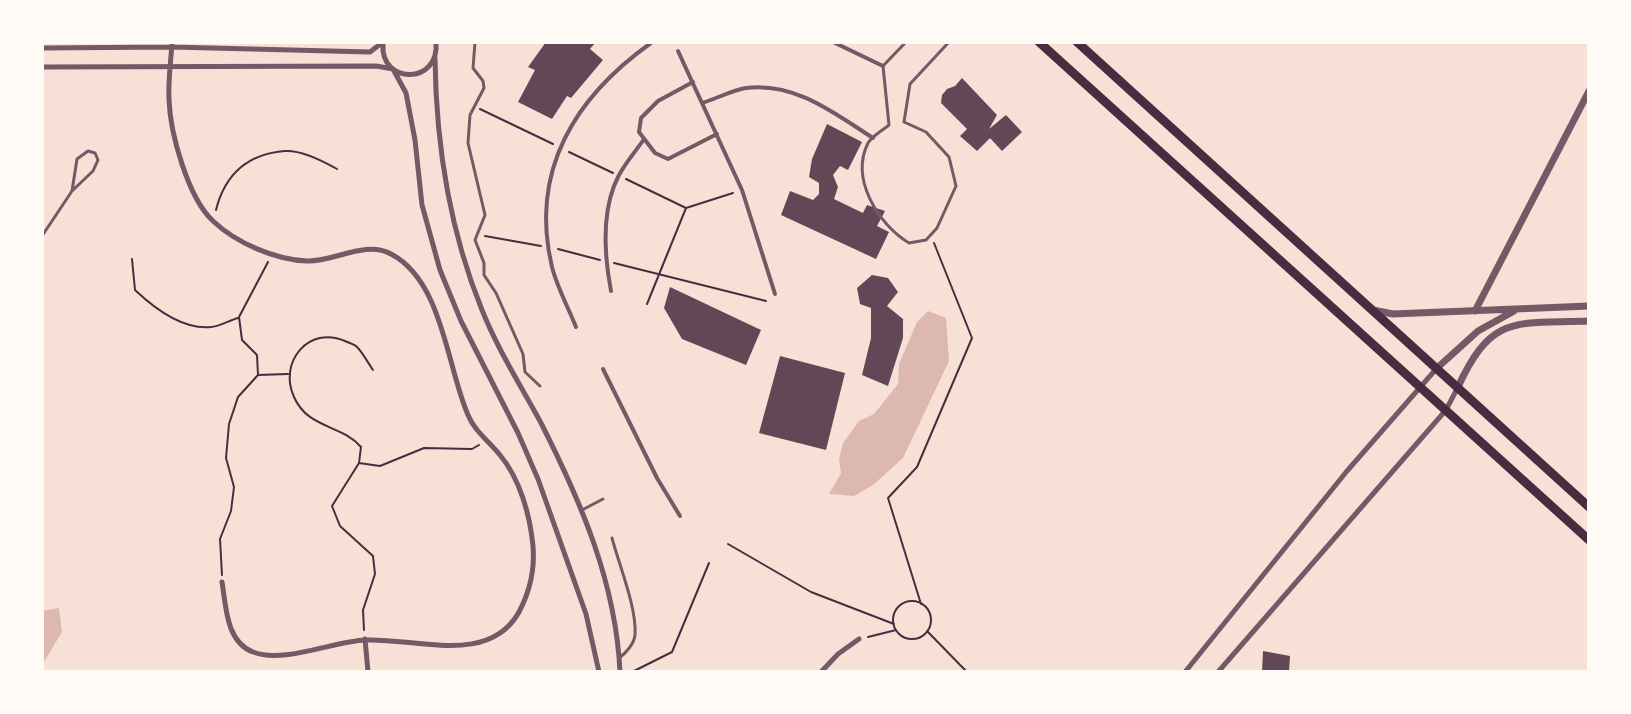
<!DOCTYPE html>
<style>
body{margin:0}
#map{position:relative;width:1631px;height:714px;overflow:hidden;background:#f7e1d7;font-family:"IBM Plex Sans",sans-serif}
canvas{display:block}
.frame{position:absolute;inset:0;border:44px solid #fffaf5;pointer-events:none}
</style>
<div id="map">
<canvas width="1631" height="714"></canvas>
<div class="frame"></div>
</div>
<script>
const ctx = document.querySelector('canvas').getContext('2d');
ctx.lineJoin = 'round';
function fillPath(path, color) {
  ctx.fillStyle = color;
  ctx.fill(path, 'evenodd');
}
function trace(path, color, width, dash) {
  ctx.strokeStyle = color;
  ctx.lineWidth = width;
  ctx.lineCap = dash ? 'butt' : 'round';
  ctx.setLineDash(dash || []);
  ctx.stroke(path);
}
fillPath(new Path2D(`
 M928,311L946,318L949,361L903,458L873,485L854,496L829,494L841,473L839,459L843,443L859,421L874,414L898,384L899,364L917,322Z
 M59,608L62,632L42,665V611Z`), '#dcb8b0');
fillPath(new Path2D(`
 M546,42H596L590,49L603,60L571,98L567,96L552,119L518,102L535,70L528,67Z
 M962,78L997,115L989,129L1006,115L1022,132L1002,151L990,138L977,151L960,136L967,129L941,103L942,95L947,89L955,86Z
 M827,124L862,142L848,170L840,166L833,175L838,187L834,199L863,213L867,205L885,211L877,226L889,232L876,259L781,215L790,191L813,200L819,194V183L809,177L812,159Z
 M872,275L888,278L898,292L887,306L903,319V338L888,386L862,375L871,338V308L860,304L857,288Z
 M670,287L761,330L746,365L682,339L664,308Z
 M780,356L845,373L826,450L759,433Z
 M1263,651L1290,656L1289,672H1262Z`), '#644757');
trace(new Path2D(`
 M480,109L553,144
 M569,152L613,173
 M626,179L686,208
 M216,210C225,174 247,154 285,151C301,150 323,161 337,169
 M485,236L541,246
 M558,249L600,260
 M132,259L135,290C154,308 182,330 211,327C219,327 230,320 238,318
 M614,263L766,301
 M647,304L686,208L733,193
 M258,375L288,374
 M359,463L361,447C341,424 308,429 294,397C278,362 309,325 345,341C349,343 354,344 357,347C363,353 368,363 373,370
 M728,544L811,592L894,624
 M222,575L220,539L231,511L234,487L226,458L229,424L238,397L258,375L257,355L242,340L239,317L268,262
 M893 620a19 19 0 1 1 38 0a19 19 0 1 1-38 0Z
 M921,604L888,498L917,467L972,338L934,243
 M364,630L363,610L375,574L373,556L340,526L332,506L359,463L380,466L424,448L472,449L479,445
 M927,631L967,672
 M868,637L896,630
 M632,672L672,652L709,563`), '#4a2c40', 2);
trace(new Path2D(`
 M475,42L473,68L483,81L484,88L470,115L468,143L485,215L475,240L484,263V275L496,293L523,354L525,372L540,386
 M906,42L883,66L889,125C883,130 872,136 868,143C850,179 878,224 909,243L926,240L937,228L956,186L949,157L926,132L904,122L910,84L949,42
 M42,236L72,191L93,171L98,160L95,153L88,151L77,159L72,191
 M582,510L603,499
 M612,538C619,565 637,608 635,635C634,644 626,653 619,658`), '#755966', 3);
trace(new Path2D(`
 M833,42L883,66
 M678,51L742,190L775,294
 M693,82L658,101L641,118L639,132L655,153L668,159L717,134
 M702,103C716,99 732,90 746,88C795,82 834,113 873,138
 M611,291C604,254 601,209 619,175C626,162 636,151 644,139
 M576,327C568,307 557,287 552,267C529,171 575,97 651,43
 M603,369L657,478L680,516`), '#755966', 4);
trace(new Path2D(`
 M172,42C171,61 168,80 169,99C170,133 188,198 213,221C236,243 276,260 307,261C334,262 365,240 391,254C443,281 447,368 468,415C475,432 489,441 500,455C520,479 530,515 533,546C535,569 530,591 519,612C489,666 416,638 366,640C333,641 284,664 253,652C226,642 226,606 222,582
 M383,44C380,85 440,85 436,42
 M42,48L172,47L370,52L383,42
 M435,58C436,145 449,229 482,310C498,350 521,386 541,423C581,502 616,583 620,672
 M42,67L376,66L393,69L406,93L415,140L422,205L440,270L461,321L518,433L538,479L586,614L599,672
 M365,639L368,672
 M821,672L838,654L859,639
 M1185,672L1347,471L1437,368
 M1218,672L1446,410L1458,387`), '#755966', 5);
trace(new Path2D(`
 M1373,310L1393,314L1589,306
 M1475,311L1589,91
 M1437,368L1478,331L1514,311
 M1458,387C1492,313 1516,324 1589,321`), '#755966', 7);
trace(new Path2D(`
 M1039,42L1589,540
 M1077,42L1589,507`), '#4a2c40', 9);
</script>
